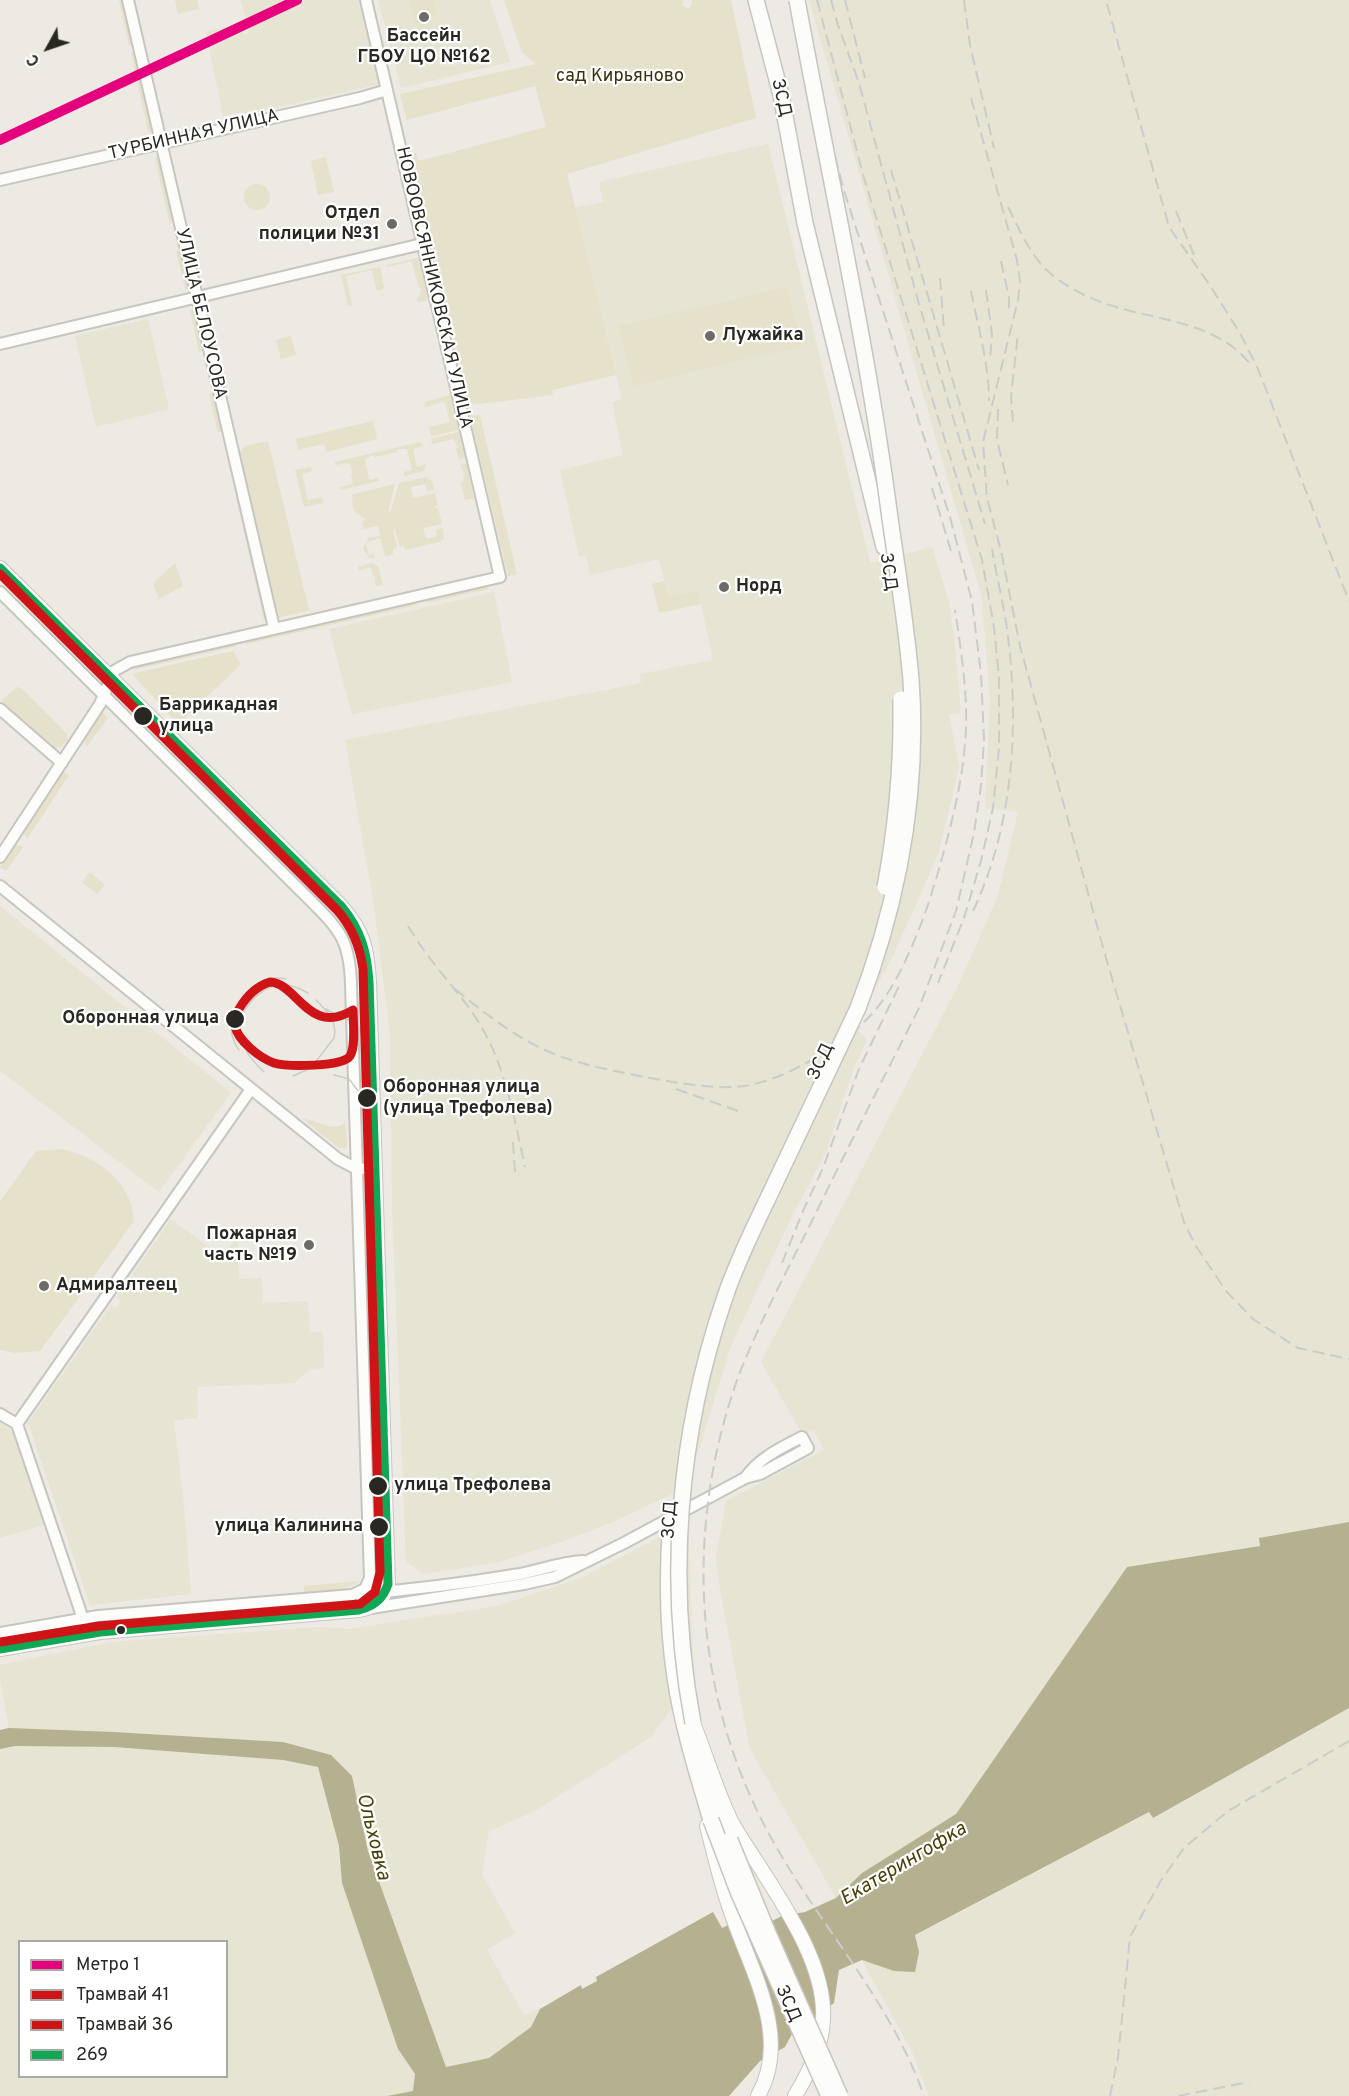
<!DOCTYPE html>
<meta charset="utf-8">
<style>
body{margin:0}
#map{position:relative;width:1349px;height:2096px;overflow:hidden;background:#eceae2;font-family:Overpass,sans-serif}
canvas{display:block}
.legend{position:absolute;left:18px;top:1940px;width:210px;height:138px;box-sizing:border-box;background:#fff;border:2px solid #a9a9a6;margin:0;padding:8px 10px;list-style:none;font-size:18px;color:#282721}
.legend li{display:flex;align-items:center;gap:12px;height:30px}
.legend b{width:30px;border:2px solid #a9a9a6}
.north{position:absolute;left:18px;top:18px;width:60px;height:60px;-webkit-text-stroke:4px #fff;paint-order:stroke;rotate:230deg;font-size:16px;font-weight:700;line-height:24px;text-align:center;color:#282721}
.north::after{content:'';display:block;margin:auto;width:21px;height:27px;background:#282721;clip-path:polygon(50% 0,100% 100%,50% 72%,0 100%)}
</style>
<div id="map">
<canvas width="1349" height="2096"></canvas>
<ul class="legend">
<li><b style="height:8px;background:#e5007d"></b>Метро 1</li>
<li><b style="height:8px;background:#ce1417"></b>Трамвай 41</li>
<li><b style="height:8px;background:#ce1417"></b>Трамвай 36</li>
<li><b style="height:8px;background:#10a855"></b>269</li>
</ul>
<div class="north">С</div>
</div>
<script>
const ctx = document.querySelector('canvas').getContext('2d');
ctx.lineJoin = 'round';
function fillPath(path, color) {
  ctx.fillStyle = color;
  ctx.fill(path, 'evenodd');
}
function trace(path, color, width, dash) {
  ctx.strokeStyle = color;
  ctx.lineWidth = width;
  ctx.lineCap = dash ? 'butt' : 'round';
  ctx.setLineDash(dash || []);
  ctx.stroke(path);
}
function write(font, color, halo, rows, align = 'center') {
  ctx.font = font + ' Overpass,sans-serif';
  ctx.lineWidth = 4.5;
  ctx.setLineDash([]);
  ctx.textBaseline = 'middle';
  ctx.strokeStyle = halo;
  ctx.fillStyle = color;
  for (const [text, x, y, turn = 0] of rows) {
    ctx.save();
    ctx.translate(x, y);
    ctx.rotate((+turn || 0) * Math.PI / 180);
    ctx.textAlign = isNaN(turn) ? turn : align;
    if (halo) ctx.strokeText(text, 0, 0);
    ctx.fillText(text, 0, 0);
    ctx.restore();
  }
}
fillPath(new Path2D(`
 M241,0H359L380,84L247,114L242,112L223,116L206,32L232,26L233,29L241,27L243,35L249,34Z
 M378,0H490L510,62L401,88Z
 M809,0H1349V1522L1260,1538V1546L1127,1567L956,1814L862,1873L836,1898L750,1749L720,1590L716,1557L726,1501L824,1450L814,1430L803,1435L761,1362L960,982L998,895L1018,812L985,807L990,700L982,598Z
 M768,144L870,563L932,547L949,602L954,636L961,713L949,714L959,768L938,854L894,954L878,983L850,1021L867,1040L853,1070L825,1155L794,1212L731,1346L687,1487L615,1521L564,1541L499,1562L424,1574L406,1562L392,1204L390,1033L374,906L345,740L641,683L640,674L713,660L698,590L668,597L659,559L590,575L586,555L579,557L560,470L623,455L612,402L622,399L575,208L603,202L599,182Z
 M148,319L169,409L96,427L75,336Z
 M494,592L512,682L352,714L329,629Z
 M0,906L231,1093L159,1192L0,1071Z
 M171,1219L222,1257L238,1236L239,1279L262,1278L263,1303L308,1301L310,1332H323L324,1368L310,1369L294,1383L197,1387L198,1418L174,1420L184,1505L191,1594L90,1605L28,1423L111,1305L116,1308L121,1301L116,1298Z
 M0,1423L12,1431L45,1524L0,1538Z
 M688,1522L694,1678L651,1737L535,1811L489,1831L482,1874L515,1933L487,1950L524,2015L539,2009L531,2027L489,2058L446,2067L368,1851L352,1776L283,1742L114,1732L9,1728L0,1680V1665L111,1642L320,1627L349,1629L497,1606L581,1578Z
 M1349,1708V2096H929L912,2052L862,1960L894,1971L919,1952L915,1936L1150,1812L1154,1818Z
 M15,1746L114,1747L283,1760L318,1767L339,1846L342,1884L398,2049L415,2074L413,2091L387,2096H0V1749ZM20,1942H226V2076H20Z`), '#e6e4d3');
fillPath(new Path2D(`
 M119,0H122L132,46H129Z
 M175,0H197L199,9L178,14Z
 M409,0H433L437,13L431,20L433,27L417,30Z
 M504,0H684L682,5L689,9L693,2L691,0H731L756,118L567,174L616,375L552,390L553,395L479,404L470,403L410,154L416,153L419,161L546,127L535,86L407,120L400,94L536,64L522,53Z
 M131,53H134L152,131L148,132Z
 M159,157L173,219L170,225L155,158Z
 M326,157L334,192L318,195L311,161Z
 M244 197a13 13 0 1 1 26 0a13 13 0 1 1-26 0Z
 M180,250L189,288L185,289L176,251Z
 M419,258L429,300L418,302L417,297L420,295L421,289L418,285L412,261L387,267V265Z
 M380,267L384,287L381,291L376,289L372,270L346,276L352,305L348,306L341,275Z
 M787,287L802,346L633,386L619,326Z
 M193,309L203,351L199,352L190,310Z
 M291,336L296,355L281,359L276,340Z
 M213,393L222,432H218L209,394Z
 M451,395L459,430L431,436L429,427L450,422L445,402L424,407L425,402Z
 M480,415L517,575L508,576L470,416Z
 M373,421L377,439L327,452L324,444L298,450L296,439Z
 M459,432L465,458L459,460L456,449L458,447L453,439L432,444L431,439Z
 M268,441L309,610L277,618L238,455L245,446Z
 M420,442L423,446L413,449L417,467L427,463L424,471L404,476V472L412,470L407,449H398L397,452L375,457L372,455L365,459L369,480L378,478L379,481L341,490L340,487L353,484L351,475L353,473L349,463L335,465V462Z
 M466,463L474,498L465,500L461,482L464,481L463,476L465,474L460,465Z
 M311,467L312,471L302,474L308,500L322,497L323,503L304,507L295,470Z
 M426,477L432,481L434,490L427,491L425,484L411,487L413,498L435,493L438,505L435,506V508H438L442,524L423,528L426,539L437,536L436,530L443,528L444,539L439,542L405,550L404,546L400,547L395,529H393L397,548L393,549V554L385,556L380,538L366,543L369,555L374,554L375,558H369L363,548L369,538L380,536L378,526L363,529L362,521L367,520L354,512L352,499L353,494L395,484L388,512L391,511L399,483Z
 M239,497L267,620H264L236,498Z
 M175,563L183,586L159,599L153,583Z
 M371,563L378,566L383,585L376,586L375,576L373,575L371,567L359,570L358,567Z
 M664,581L668,597L698,590L701,604L659,613L652,584Z
 M487,585L488,589L427,603L430,598Z
 M414,602L418,605L246,644L245,641Z
 M236,642L237,646L133,670L132,667Z
 M233,651L240,663L239,666L182,721H175L133,675L135,673Z
 M17,687L22,689L67,734L68,739L61,747L55,748L1,701Z
 M101,711L108,718L87,746L82,739Z
 M62,771L69,775L27,839L23,831Z
 M14,844L23,847L6,871L0,867Z
 M90,872L105,885L97,894L82,882Z
 M303,1119C317,1119 335,1135 345,1122L347,1145L345,1148H339Z
 M62,1149C97,1157 132,1181 134,1221L40,1351L15,1353L0,1350V1201L36,1151Z
 M360,1581L345,1589L304,1592V1586Z`), '#e5e1cb');
fillPath(new Path2D(`
 M1349,1522V1708L1153,1818L1149,1812L915,1935L919,1952L915,1972L894,1971L862,1960L839,1970L834,2003L792,2034L785,2047L760,2061L729,2096H387L413,2091L415,2074L398,2049L342,1883L339,1846L318,1767L283,1760L114,1747L15,1746L0,1749V1730L9,1728L114,1732L283,1742L331,1755L352,1776L368,1851L446,2067L489,2058L531,2027L540,2009L581,1985L582,1989L597,1981L596,1977L713,1912L722,1928L732,1923L744,1935L782,1916L805,1912L836,1898L862,1873L956,1814L1127,1567L1260,1546L1259,1538Z`), '#b5b08f');
const minor = new Path2D(`
 M128,0L274,628
 M0,180L360,98L387,90
 M0,344L422,244
 M0,592L310,900C340,930 350,941 351,985L370,1578L365,1589L352,1595L98,1616L0,1633
 M0,709L62,763
 M0,857L100,704L114,671L130,662L500,577L366,0
 M0,886L338,1159L357,1169L375,1168
 M0,1414L17,1424L80,1610L86,1634
 M17,1424L251,1089
 M802,1437L808,1448L760,1474L745,1478C760,1457 781,1448 802,1437Z
 M358,1594C412,1590 466,1583 520,1574C541,1570 561,1562 583,1561
 M371,1608L524,1584L555,1577L624,1543L745,1478`);
const major = new Path2D(`
 M0,568L342,907C364,933 367,949 369,982L388,1584C384,1600 375,1607 359,1610L100,1632L0,1649
 M693,1723C706,1755 716,1790 731,1821C739,1836 749,1850 758,1864C785,1907 826,1966 823,2019C822,2047 809,2072 795,2096
 M707,1826C714,1853 720,1880 729,1906C748,1966 793,2035 758,2096`);
const highway = new Path2D(`
 M756,0L781,95L805,223L884,547
 M671,1521C667,1573 667,1625 675,1677C682,1725 697,1773 711,1820
 M711,1787L730,1840`);
trace(minor, '#c7c5bf', 14);
trace(major, '#c7c5bf', 16);
trace(highway, '#c7c5bf', 18);
trace(minor, '#fcfcfb', 10);
trace(major, '#fcfcfb', 14);
trace(highway, '#fcfcfb', 15);
trace(new Path2D(`
 M326,1009C346,1022 359,1016 365,1044
 M239,1050C215,1019 253,970 286,979
 M264,1072C251,1060 241,1047 240,1028C239,1010 259,989 277,985C288,983 299,988 308,993
 M334,1075L349,1079L362,1096
 M293,1076L311,1068L334,1038C338,1021 327,1011 316,1000`), '#cccbc8', 1.5);
trace(new Path2D(`
 M793,0L845,194L950,517L972,601L981,674L984,740L981,786L974,833L956,911L919,1008C882,1081 845,1153 809,1227C785,1274 760,1322 740,1372C688,1512 691,1667 753,1802C800,1906 886,1988 924,2096
 M817,0L864,178L982,560L994,627L999,677V748L993,808L981,861L964,918L938,983
 M831,0L838,25L859,83L919,304L985,524
 M845,0L865,78
 M964,0L970,45L994,148
 M1107,4L1169,227L1211,287L1241,335L1258,369L1349,601
 M971,98L1017,260L1020,281L1018,300L983,442L987,498L1001,551L1020,646L1106,958L1184,1222L1194,1243L1226,1291L1253,1319L1298,1348L1349,1359
 M891,170L979,470
 M1008,207C1020,230 1030,256 1050,273C1065,286 1082,295 1101,302C1151,321 1215,319 1250,364
 M1176,211L1194,255
 M1001,261L1009,298V312
 M940,278L944,330
 M986,290L992,335L990,361
 M971,291C978,327 989,364 989,401
 M998,409L997,440L1008,485
 M1013,422L1011,397L1018,333
 M932,488L951,551
 M973,911C1015,822 1020,718 1006,622C1002,598 996,573 992,549
 M408,926C415,937 421,947 429,957C448,983 471,1006 486,1035C506,1072 516,1126 525,1167
 M455,989C483,1012 512,1035 545,1050C578,1065 615,1071 650,1078C678,1083 706,1088 736,1087C759,1085 783,1076 804,1064C828,1052 851,1036 870,1016C902,983 928,910 940,865C953,820 964,775 966,728C967,688 961,649 955,610
 M676,1089L738,1111
 M513,1142L515,1172
 M782,1263L803,1211L823,1168L859,1069L900,984
 M1110,2096L1118,2058L1130,1937L1160,1882L1184,1848L1228,1811L1349,1741
 M1178,2096L1249,2082`), '#cccbc8', 2, [12, 6]);
const highwayBridge = new Path2D(`
 M885,887C897,824 902,763 901,699
 M693,1723C666,1581 678,1434 725,1297C739,1255 760,1216 778,1177C805,1120 832,1064 858,1008C898,904 919,792 911,680C906,618 895,558 887,496C864,329 827,165 797,0
 M711,1820L739,1894L829,2096
 M730,1840L768,1933L840,2096`);
trace(highwayBridge, '#c7c5bf', 18, []);
trace(highwayBridge, '#fcfcfb', 15);
trace(new Path2D(`
 M0,568L342,907C361,930 367,952 369,982L388,1584C383,1599 374,1606 359,1610L100,1632L0,1649`), '#10a855', 9);
trace(new Path2D(`
 M0,574L337,910C352,927 360,946 363,969L380,1572L375,1592L360,1604L99,1626L0,1642`), '#ce1417', 9);
trace(new Path2D(`
 M270,982C297,983 309,1037 353,1010C353,1021 356,1047 350,1056C343,1067 287,1067 274,1063C260,1058 238,1041 235,1026C233,1020 236,1014 239,1009C246,997 257,986 270,982Z`), '#ce1417', 9);
trace(new Path2D(`
 M0,140L297,0`), '#e5007d', 10);
for (const [x, y, r, color] of [
 [424,17,6,"#6d6b65"],
 [392,224,6,"#6d6b65"],
 [710,336,6,"#6d6b65"],
 [724,587,6,"#6d6b65"],
 [143,716,10,"#282721"],
 [235,1019,10,"#282721"],
 [367,1098,10,"#282721"],
 [309,1245,6,"#6d6b65"],
 [44,1286,6,"#6d6b65"],
 [378,1486,10,"#282721"],
 [379,1527,10,"#282721"],
 [121,1630,5,"#282721"]
]) {
  const dot = new Path2D();
  dot.arc(x, y, r, 0, 2 * Math.PI);
  ctx.fillStyle = color;
  ctx.fill(dot);
  trace(dot, '#fff', 2);
}
write('bold 18px', '#282721', '#fff', [
 ["Бассейн",424,37,"center"],
 ["ГБОУ ЦО №162",424,58,"center"],
 ["Отдел",380,214,"right"],
 ["полиции №31",380,235,"right"],
 ["Лужайка",722,336],
 ["Норд",736,587],
 ["Пожарная",297,1235,"right"],
 ["часть №19",297,1256,"right"],
 ["Адмиралтеец",56,1286]
], 'left');
write('18px', '#37310c', '#fff', [
 ["сад Кирьяново",620,77]
]);
write('18px', '#282721', '#fff', [
 ["ЗСД",780,98,77],
 ["ТУРБИННАЯ УЛИЦА",194,136,-13],
 ["НОВООВСЯННИКОВСКАЯ УЛИЦА",433,288,77],
 ["УЛИЦА БЕЛОУСОВА",200,314,77],
 ["ЗСД",887,572,81],
 ["ЗСД",822,1062,-65],
 ["ЗСД",671,1520,-86],
 ["ЗСД",787,2004,66]
]);
write('bold 18px', '#282721', '#fff', [
 ["Баррикадная",159,706],
 ["улица",159,727],
 ["Оборонная улица",219,1019,"right"],
 ["Оборонная улица",383,1088],
 ["(улица Трефолева)",383,1109],
 ["улица Трефолева",394,1486],
 ["улица Калинина",363,1527,"right"]
], 'left');
write('italic 20px', '#494008', '#fff', [
 ["Ольховка",372,1837,76],
 ["Екатерингофка",904,1865,-31]
]);
</script>
